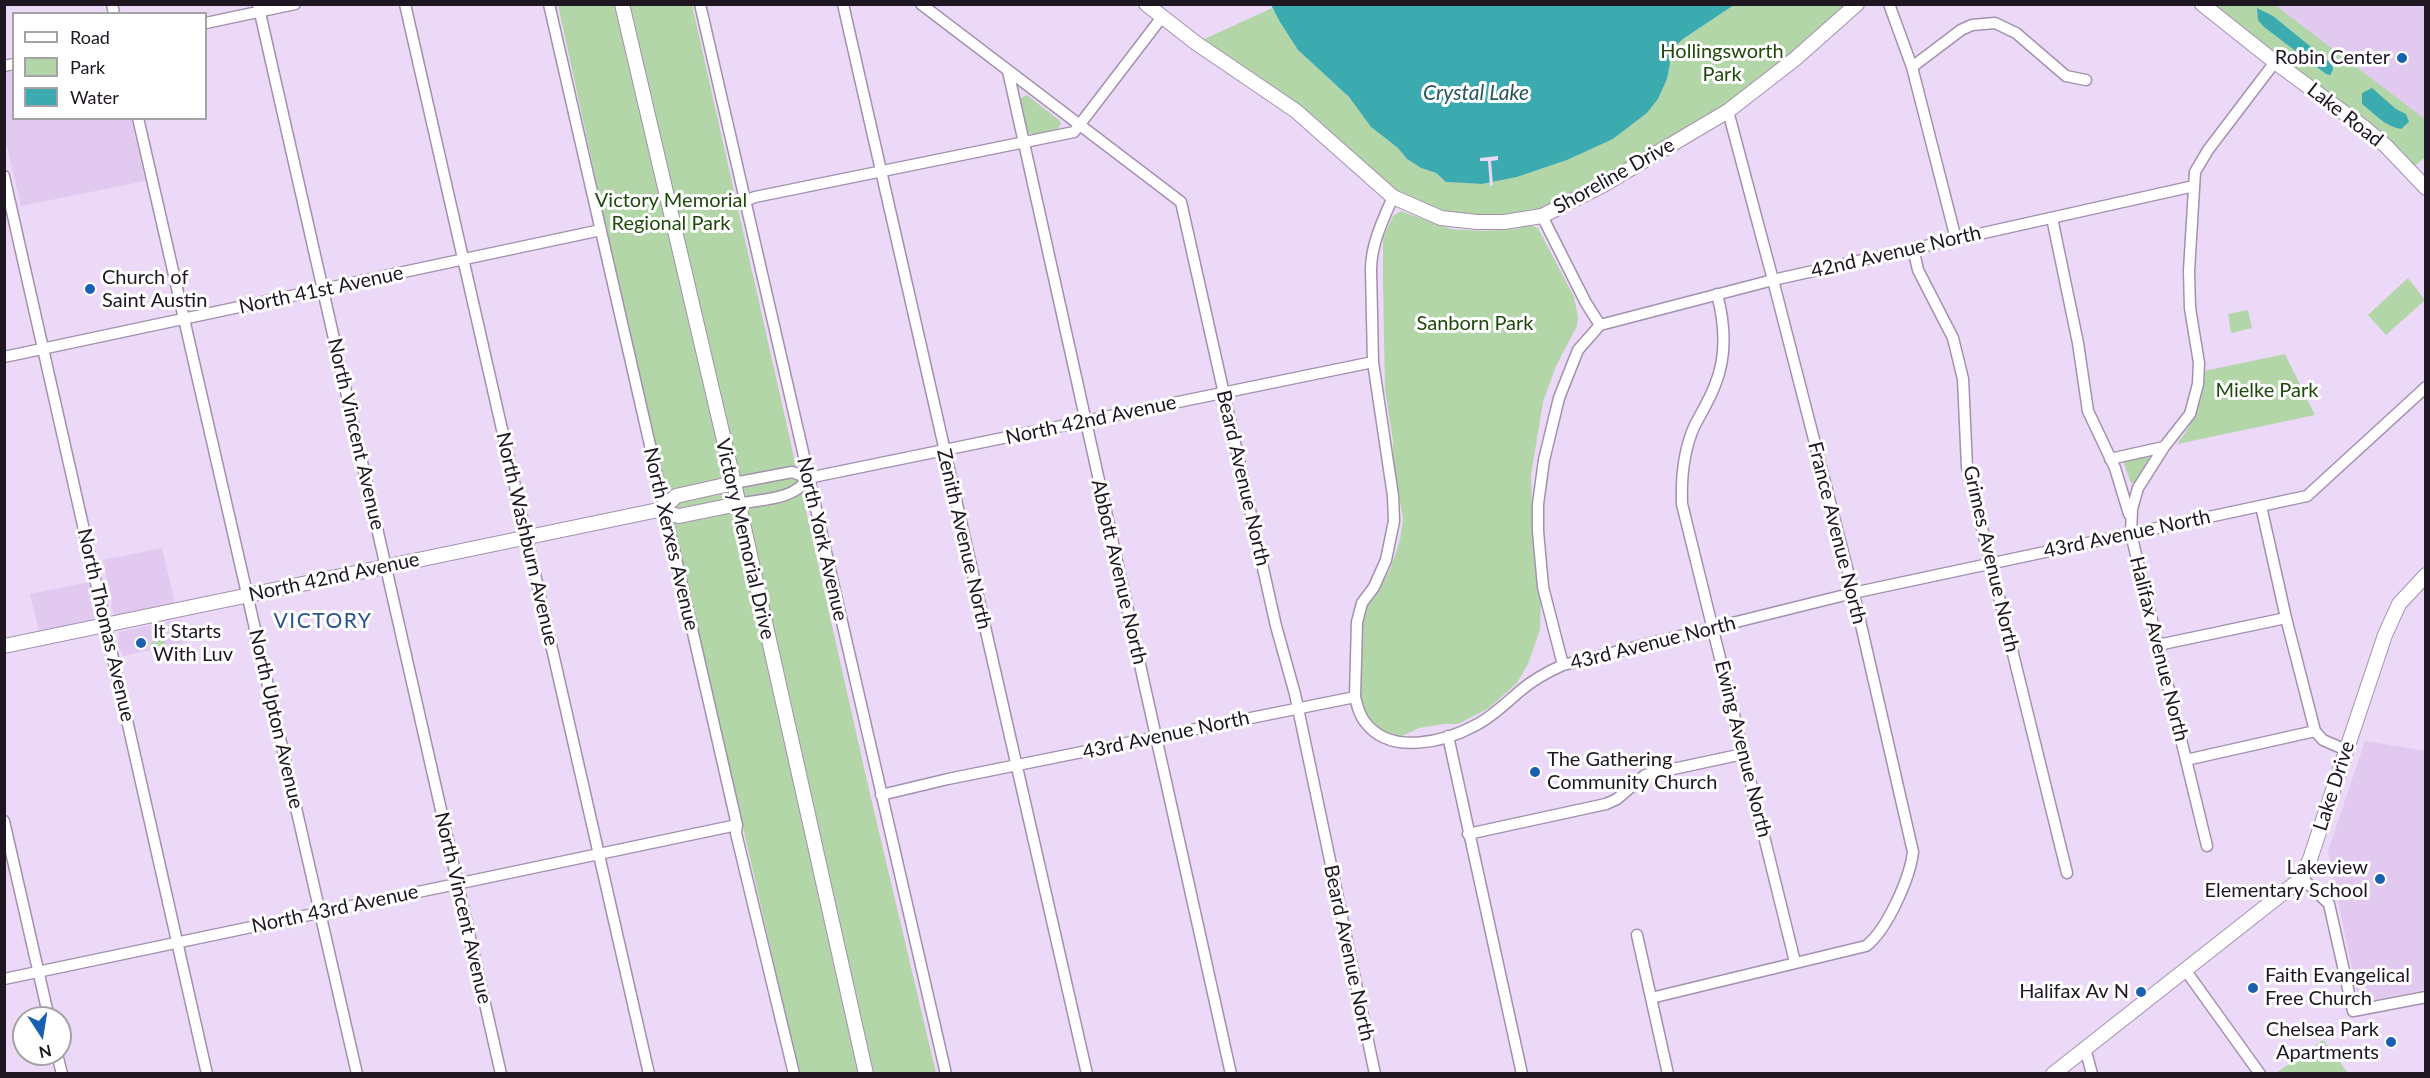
<!DOCTYPE html>
<style>
body{margin:0}
#map{position:relative;width:2430px;height:1078px;overflow:hidden;background:#ecd8f7;font-family:Lato,sans-serif}
canvas{display:block}
.frame{position:absolute;inset:0;border:6px solid #1e1721;pointer-events:none}
.legend{position:absolute;left:12px;top:12px;width:195px;height:108px;box-sizing:border-box;background:#fff;border:2px solid #a5a2a6;margin:0;padding:8px 10px;list-style:none;font-size:18px;color:#1e1721}
.legend li{display:flex;align-items:center;gap:12px;height:30px}
.legend b{width:30px;border:2px solid #a5a2a6}
.north{position:absolute;left:12px;top:1006px;width:60px;height:60px;box-sizing:border-box;background:#fff;border:2px solid #a5a2a6;border-radius:50%;rotate:168deg;font-size:16px;font-weight:700;line-height:24px;text-align:center;color:#1e1721}
.north::after{content:'';display:block;margin:auto;width:21px;height:27px;background:#1a60b0;clip-path:polygon(50% 0,100% 100%,50% 72%,0 100%)}
</style>
<div id="map">
<canvas width="2430" height="1078"></canvas>
<div class="frame"></div>
<ul class="legend">
<li><b style="height:8px;background:#fff"></b>Road</li>
<li><b style="height:16px;background:#b3d6a8"></b>Park</li>
<li><b style="height:16px;background:#3cabb0"></b>Water</li>
</ul>
<div class="north">N</div>
</div>
<script>
const ctx = document.querySelector('canvas').getContext('2d');
ctx.lineJoin = 'round';
function fillPath(path, color) {
  ctx.fillStyle = color;
  ctx.fill(path, 'evenodd');
}
function trace(path, color, width, dash) {
  ctx.strokeStyle = color;
  ctx.lineWidth = width;
  ctx.lineCap = dash ? 'butt' : 'round';
  ctx.setLineDash(dash || []);
  ctx.stroke(path);
}
function write(font, color, halo, rows, align = 'center') {
  ctx.font = font + ' Lato,sans-serif';
  ctx.lineWidth = 6;
  ctx.setLineDash([]);
  ctx.textBaseline = 'middle';
  ctx.strokeStyle = halo;
  ctx.fillStyle = color;
  for (const [text, x, y, turn = 0] of rows) {
    ctx.save();
    ctx.translate(x, y);
    ctx.rotate((+turn || 0) * Math.PI / 180);
    ctx.textAlign = isNaN(turn) ? turn : align;
    if (halo) ctx.strokeText(text, 0, 0);
    ctx.fillText(text, 0, 0);
    ctx.restore();
  }
}
fillPath(new Path2D(`
 M2275,5H2425V119Z
 M13,72L14,118L131,119L145,181L21,206L4,134L5,73Z
 M162,548L175,603L135,611L125,617H116L111,608L112,599L103,560Z
 M89,582L96,614L91,624L79,623L39,631L30,594Z
 M181,619L187,642L123,656L118,645L119,632Z
 M2365,741L2425,751L2426,989L2359,1003L2328,851Z`), '#e1c9ef');
fillPath(new Path2D(`
 M558,5H692L870,794L936,1073H799L607,230Z
 M1734,5H1857L1728,111L1542,216L1477,222L1393,197L1344,152L1196,43L1272,8L1298,50L1349,97L1371,127L1398,148L1407,159L1421,168L1436,173L1446,182L1482,184L1517,177L1567,160L1613,139L1647,113L1658,99L1667,79L1670,64L1669,52L1683,39Z
 M2214,5H2275L2425,119V157L2414,167L2387,140Z
 M1027,95L1059,120L1061,123L1058,129L1034,134L1028,133L1020,101L1021,98Z
 M1401,211L1451,229L1483,231L1517,229L1530,225L1538,228L1574,297L1578,317L1577,326L1556,366L1543,402L1531,475L1533,543L1541,600L1540,630L1528,664L1517,683L1489,708L1458,724H1444L1419,728L1398,738L1387,737L1365,717L1359,691V636L1365,606L1376,596L1391,567L1400,540L1403,518L1393,465V441L1385,389L1383,282V238L1393,216Z
 M2408,278L2425,300L2386,335L2368,315Z
 M2248,310L2252,328L2231,333L2228,314Z
 M2285,354L2315,415L2177,444C2195,422 2203,400 2204,371Z
 M2148,456L2149,459L2134,483H2131L2123,461Z
 M162,629L166,646L151,649L150,643L158,642L156,631Z
 M2323,1040L2348,1073H2276Z`), '#b3d6a8');
fillPath(new Path2D(`
 M1271,5H1734L1683,39L1669,52L1670,64L1667,79L1658,99L1647,113L1613,139L1567,160L1517,177L1482,184L1446,182L1436,173L1421,168L1407,159L1398,148L1371,127L1349,97L1298,50L1280,22Z
 M2257,8L2273,16L2332,64L2333,70L2330,75L2326,74L2264,27L2258,20Z
 M2372,88L2396,109L2406,114L2409,122L2401,129C2384,126 2374,113 2362,104V93Z`), '#3cabb0');
fillPath(new Path2D(`
 M1498,156V160L1491,161L1493,185L1490,186L1488,161H1480V158Z`), '#ecd8f7');
const minor = new Path2D(`
 M112,4L114,14
 M258,4L501,1074
 M405,4L649,1074
 M549,4L737,825L736,833L794,1074
 M700,4L946,1074
 M843,4L1087,1074
 M921,4L1181,202L1276,626L1295,694L1375,1074
 M1889,4L1912,67L1956,239
 M206,23L295,4
 M4,66L14,64
 M1912,67L1961,30L1972,25L1995,23L2016,33L2066,76L2086,80
 M1008,71L1231,1074
 M138,118L357,1074
 M4,176L207,1074
 M745,201L755,197L1074,132L1162,17
 M1542,216L1586,303L1600,325L1578,350L1559,398L1544,460L1538,504V531L1543,587L1563,665
 M2052,218L2078,343L2088,411L2115,468L2129,514
 M1913,248L1918,270L1953,338L1963,379L1967,467L2067,873
 M1717,294C1725,324 1727,356 1715,385C1710,399 1701,413 1694,427C1683,452 1681,477 1682,504L1795,962
 M1600,325L1773,280L2194,186
 M4,357L601,230
 M2110,459L2164,447
 M734,483L792,472L808,478L1373,362
 M738,504C762,499 795,500 808,478
 M2261,506L2286,618L2315,731L2323,740L2346,750
 M2158,645L2286,618
 M1355,697L1357,622L1362,603L1374,587L1386,560L1394,521L1393,496L1373,362L1371,270C1371,244 1383,220 1393,197
 M1448,736L1522,1074
 M2186,760L2315,731
 M881,795L948,779L1355,697C1357,705 1359,715 1365,722C1390,756 1445,742 1476,725C1492,717 1506,703 1520,691C1533,680 1547,672 1563,665L1853,593L2307,496L2426,387
 M4,821L49,1018
 M1468,834L1606,804L1617,799L1645,775L1743,754
 M2207,846L2131,534L2132,509L2138,488L2164,447L2190,414L2198,384L2199,363L2190,308L2189,271L2195,172L2208,150L2275,62
 M2302,878L2329,904L2353,1011L2426,997
 M1637,935L1668,1074
 M2186,971L2260,1074
 M4,979L737,825
 M1651,998L1866,946C1887,930 1910,878 1913,852L1856,603L1773,280L1728,111
 M2085,1048L2092,1074
 M57,1054L62,1074`);
const tertiary = new Path2D(`
 M622,4L734,483L866,1074
 M1146,4L1196,43L1296,111L1393,197L1441,218L1477,222H1504L1542,216L1603,185L1728,111L1795,59L1857,4
 M2202,4L2275,62L2366,129L2386,146L2426,188
 M663,509L670,514L679,516L738,504
 M4,646L663,509L676,496L734,483
 M2053,1074L2302,878L2310,859L2385,635L2399,604L2426,575`);
trace(minor, '#a491ae', 13);
trace(tertiary, '#a491ae', 16);
trace(minor, '#fff', 10);
trace(tertiary, '#fff', 14);
for (const [x, y, r, color] of [
 [2402,58,6,"#1a60b0"],
 [90,289,6,"#1a60b0"],
 [141,643,6,"#1a60b0"],
 [1535,772,6,"#1a60b0"],
 [2380,879,6,"#1a60b0"],
 [2253,988,6,"#1a60b0"],
 [2141,992,6,"#1a60b0"],
 [2391,1042,6,"#1a60b0"]
]) {
  const dot = new Path2D();
  dot.arc(x, y, r, 0, 2 * Math.PI);
  ctx.fillStyle = color;
  ctx.fill(dot);
  trace(dot, '#fff', 2);
}
write('20px', '#1f4a0b', '#fff', [
 ["Hollingsworth",1722,52],
 ["Park",1722,75],
 ["Victory Memorial",671,201],
 ["Regional Park",671,224],
 ["Sanborn Park",1475,324],
 ["Mielke Park",2267,391]
]);
write('20px', '#1e1721', '#fff', [
 ["Robin Center",2390,58],
 ["Church of",102,278,"left"],
 ["Saint Austin",102,301,"left"],
 ["It Starts",153,632,"left"],
 ["With Luv",153,655,"left"],
 ["The Gathering",1547,760,"left"],
 ["Community Church",1547,783,"left"],
 ["Lakeview",2368,868],
 ["Elementary School",2368,891],
 ["Faith Evangelical",2265,976,"left"],
 ["Free Church",2265,999,"left"],
 ["Halifax Av N",2129,992],
 ["Chelsea Park",2379,1030],
 ["Apartments",2379,1053]
], 'right');
write('20px', '#1e1721', '#fff', [
 ["Lake Road",2345,115,38],
 ["Shoreline Drive",1614,176,-29],
 ["42nd Avenue North",1896,252,-13],
 ["North 41st Avenue",321,290,-12],
 ["North 42nd Avenue",1091,420,-12],
 ["North Vincent Avenue",356,434,77],
 ["Beard Avenue North",1243,478,77],
 ["France Avenue North",1837,533,76],
 ["43rd Avenue North",2127,534,-12],
 ["North Washburn Avenue",527,539,77],
 ["North Xerxes Avenue",671,539,77],
 ["Victory Memorial Drive",745,539,77],
 ["North York Avenue",822,539,77],
 ["Zenith Avenue North",964,539,77],
 ["Grimes Avenue North",1991,559,77],
 ["Abbott Avenue North",1119,572,77],
 ["North 42nd Avenue",334,577,-12],
 ["North Thomas Avenue",106,625,77],
 ["43rd Avenue North",1653,643,-14],
 ["Halifax Avenue North",2159,649,76],
 ["North Upton Avenue",276,719,77],
 ["43rd Avenue North",1166,735,-12],
 ["Ewing Avenue North",1743,749,76],
 ["Lake Drive",2334,786,-72],
 ["North Vincent Avenue",463,908,77],
 ["North 43rd Avenue",335,909,-12],
 ["Beard Avenue North",1349,953,78]
]);
write('italic 21px', '#285759', '#fff', [
 ["Crystal Lake",1476,93]
]);
ctx.letterSpacing = '1.5px';
write('21px', '#295489', '#fff', [
 ["VICTORY",323,621]
]);
ctx.letterSpacing = '0px';
</script>
